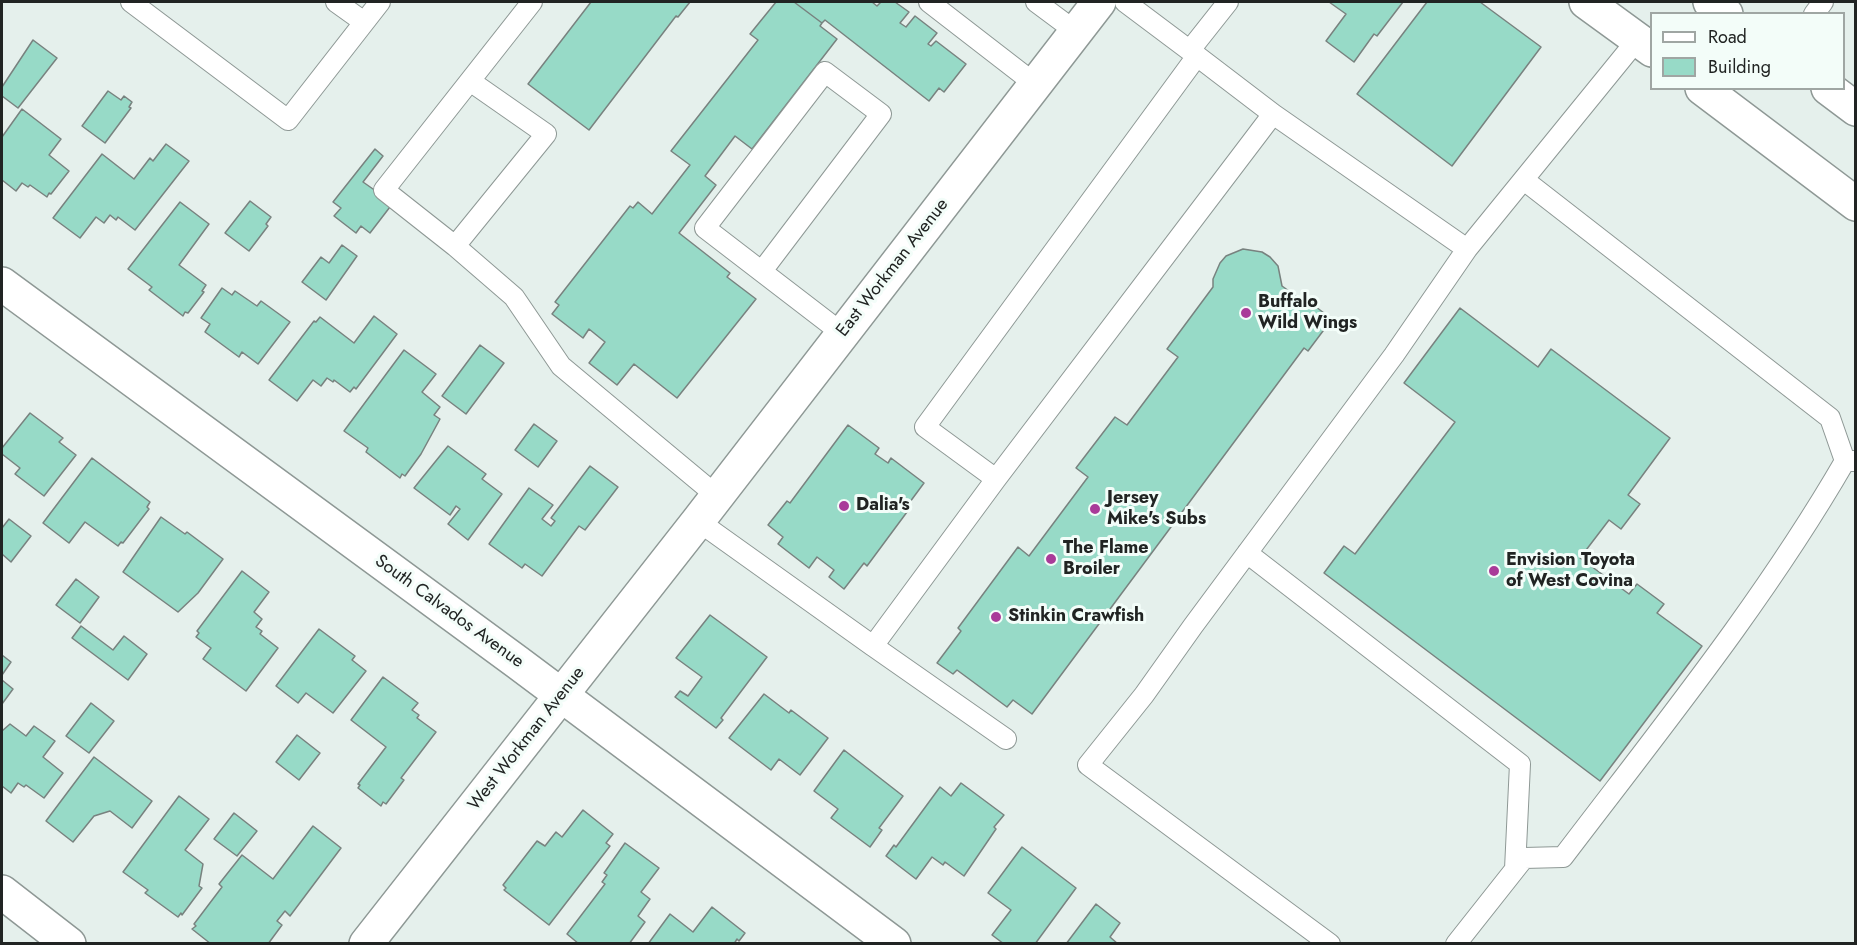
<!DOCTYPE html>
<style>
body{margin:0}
#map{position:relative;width:1857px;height:945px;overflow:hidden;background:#e5f0ec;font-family:Jost,sans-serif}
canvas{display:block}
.frame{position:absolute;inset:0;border:3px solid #212423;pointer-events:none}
.legend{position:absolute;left:1650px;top:12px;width:195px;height:78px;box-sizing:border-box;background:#f3fdf9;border:2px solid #9fa6a3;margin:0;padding:8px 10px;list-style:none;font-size:18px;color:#212423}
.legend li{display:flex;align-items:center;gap:12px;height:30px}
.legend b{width:30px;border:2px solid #9fa6a3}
</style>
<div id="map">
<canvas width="1857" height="945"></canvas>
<div class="frame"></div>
<ul class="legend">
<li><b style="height:8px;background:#fff"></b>Road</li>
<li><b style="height:16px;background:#97dac7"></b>Building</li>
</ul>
</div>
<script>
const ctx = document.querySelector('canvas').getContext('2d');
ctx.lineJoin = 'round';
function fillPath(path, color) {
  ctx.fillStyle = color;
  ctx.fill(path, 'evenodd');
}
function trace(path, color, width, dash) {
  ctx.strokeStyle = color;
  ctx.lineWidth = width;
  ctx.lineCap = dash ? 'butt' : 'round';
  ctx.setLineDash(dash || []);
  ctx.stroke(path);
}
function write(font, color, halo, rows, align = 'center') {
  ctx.font = font + ' Jost,sans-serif';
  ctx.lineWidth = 6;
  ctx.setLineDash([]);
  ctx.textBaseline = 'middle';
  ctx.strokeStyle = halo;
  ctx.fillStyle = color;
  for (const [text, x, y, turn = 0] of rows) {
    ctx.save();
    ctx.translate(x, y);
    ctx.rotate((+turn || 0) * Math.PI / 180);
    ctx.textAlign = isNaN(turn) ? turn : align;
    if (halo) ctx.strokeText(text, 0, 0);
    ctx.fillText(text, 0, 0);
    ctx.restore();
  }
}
const building = new Path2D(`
 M591,2H690L678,17L676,16L589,130L528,84Z
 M776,2H794L822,23L820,26L837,39L752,149L735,136L705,176L716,185L679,233L730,273L727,277L756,299L677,398L634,364L617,385L589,363L605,342L589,329L583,338L552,314L559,305L555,302L630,206L633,208L638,202L652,214L690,165L671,151L758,40L750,34Z
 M794,2H872L877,6L881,2H895L909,12L900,23L906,27L915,16L937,33L928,44L931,46L936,41L966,64L944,92L939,88L929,101L825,20L822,23Z
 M1329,2H1403L1377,36L1374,34L1354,62L1326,41L1346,14Z
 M1427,2H1480L1541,47L1452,166L1357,94Z
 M33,40L57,58L18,108L2,96V87Z
 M108,91L121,100L124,96L132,102L129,107L131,108L105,143L82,126Z
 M22,109L61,139L49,155L69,171L51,194L49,193L47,197L30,185L28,187L22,183L16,191L2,180V137Z
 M166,144L189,161L135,230L118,217L116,220L110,215L104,223L96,217L80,238L53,218L102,154L134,179L150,158L153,161Z
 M375,149L383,156L363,182L393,203L370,233L361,226L356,233L334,216L341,208L333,202Z
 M250,201L271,217L266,224L268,226L249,251L225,233Z
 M180,202L209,224L179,265L206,285L202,291L204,292L188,313L185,312L183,316L149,290L152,287L128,269Z
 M342,245L357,256L326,300L302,282L321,257L329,263Z
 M1243,249L1262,252L1270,257L1278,266L1282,286L1310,306L1312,304L1332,319L1308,351L1304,348L1032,714L1013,700L1007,707L957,670L953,674L937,663L961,631L958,628L1018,547L1029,556L1088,477L1076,468L1115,417L1127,425L1178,357L1167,349L1213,287V279L1220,263L1226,256Z
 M222,288L232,295L235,291L257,306L261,301L290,322L258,364L242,352L239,357L205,332L210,324L201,318Z
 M1460,308L1538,367L1551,349L1670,438L1628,495L1640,504L1621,529L1609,520L1580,558L1629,594L1637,584L1664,604L1657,613L1702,646L1600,781L1324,573L1344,546L1355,554L1455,422L1404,383Z
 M374,316L397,334L356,389L354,387L350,392L334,380L333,382L327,378L321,386L313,380L297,401L269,380L314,321L316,322L320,317L354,343Z
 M480,345L504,363L466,414L442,396Z
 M404,350L436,374L422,392L440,407L434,415L440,419L421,454L405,476L402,474L400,478L366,452L368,448L344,431Z
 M30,413L63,438L59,442L76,455L44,496L15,474L20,468L2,454V448Z
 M534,424L557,441L538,467L515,450Z
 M848,425L879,448L875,454L888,463L891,458L924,483L904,510L907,512L867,566L864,563L844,589L829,577L834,570L817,557L809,568L778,544L783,537L768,525L787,501L790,503Z
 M448,446L486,474L482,479L502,494L468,540L448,524L460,509L456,506L450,515L414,488Z
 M92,458L150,502L147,507L149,509L123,543L121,542L118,546L85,522L69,543L43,523Z
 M590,466L618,487L585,530L579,526L542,576L525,564L522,568L489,544L529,488L553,505L542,519L551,526L555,521L551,518Z
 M161,517L185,534L187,532L223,559L198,593L178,612L123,572Z
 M9,519L31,536L11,562L2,554V528Z
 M242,571L269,592L254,612L262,619L256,627L262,631L260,634L278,648L246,691L203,659L211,648L196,637L199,633L197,631Z
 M76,579L99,597L80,623L56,605Z
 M710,615L767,657L721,718L723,720L716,728L675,697L680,691L688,696L702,677L676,658Z
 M81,626L113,650L124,636L147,654L128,680L72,638Z
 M319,629L355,656L352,660L366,671L333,713L306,693L298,703L276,686Z
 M2,655L11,662L2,675Z
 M383,677L418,703L412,710L419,715L417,718L436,732L401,778L404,780L386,804L383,802L381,806L358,788L360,785L358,784L386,747L351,720Z
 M2,680L13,689L2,704Z
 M764,694L789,713L791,710L828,738L800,775L779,759L771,770L729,738Z
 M91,703L114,721L89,753L66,736Z
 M10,724L26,736L34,726L55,741L43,757L63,773L44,798L26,785L24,787L18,783L11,793L2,786V731Z
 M297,735L320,753L299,780L276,762Z
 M844,750L903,796L879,828L882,830L870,847L831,818L838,809L814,791Z
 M94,757L152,801L132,828L110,811L94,816L73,842L46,821Z
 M961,783L1004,815L994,827L996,829L964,876L945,862L943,865L932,857L916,879L886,856L894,845L896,847L940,787L951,796Z
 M179,796L209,819L185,850L203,864L199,886L202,888L182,915L181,913L178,917L145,893L148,890L123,872Z
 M583,810L613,834L606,843L610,846L549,925L504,890L506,888L503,885L537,841L545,846L556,832L562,837Z
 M234,813L257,831L237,856L214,839Z
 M313,826L341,848L290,916L285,911L277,921L282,925L268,944H211L192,929L196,926L194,924L222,887L219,884L242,855L273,879Z
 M625,843L659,868L641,892L650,899L638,916L645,922L629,944H579L567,934L605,884L602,882L607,875L604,873Z
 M1022,847L1076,888L1035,944H1004L992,935L1011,910L988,893Z
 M1096,904L1120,923L1110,937L1118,944H1066Z
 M712,907L745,933L739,941L737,939L734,944H648L670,914L693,932Z`);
fillPath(building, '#97dac7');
trace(building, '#78827f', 1.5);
const lane = new Path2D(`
 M131,2L288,120L380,2
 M336,2L364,22
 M929,2L1035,84
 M1036,2L1075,31
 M1125,2L1197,56
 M1814,14L1823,2
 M1190,50L1228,2
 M470,81L546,134L455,246L514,297L561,366L717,496
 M1273,114L1467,249L1637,40
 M1524,180L1830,418L1845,461H1856
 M455,246L384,190L532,2
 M762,271L881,114L825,72L705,228L843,334
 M698,521L873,646L996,479L1273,114L1197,56L925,427L996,479
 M1247,553L1520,764L1515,869
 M873,646L1006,739
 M1330,944L1088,765L1144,695L1193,626L1394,355L1467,249
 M1456,944L1524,858L1563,857C1661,728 1764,601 1845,461`);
const street = new Path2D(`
 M2,284L517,662L894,944
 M2,892L69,944`);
const secondary = new Path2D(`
 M1586,2L1652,50
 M1710,2L1726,14
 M1702,88L1856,204
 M1828,88L1856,109
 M366,944L698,521L1099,2`);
trace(lane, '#8e9895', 22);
trace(street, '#8e9895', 36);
trace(secondary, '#8e9895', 36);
trace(lane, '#fff', 20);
trace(street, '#fff', 33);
trace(secondary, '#fff', 33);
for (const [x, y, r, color] of [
 [1246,313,6,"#a93b99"],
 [844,506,6,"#a93b99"],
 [1095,509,6,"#a93b99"],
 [1051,559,6,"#a93b99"],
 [1494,571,6,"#a93b99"],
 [996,617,6,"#a93b99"]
]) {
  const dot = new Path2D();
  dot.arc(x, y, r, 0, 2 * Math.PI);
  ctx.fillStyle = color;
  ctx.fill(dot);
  trace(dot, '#f3fdf9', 2);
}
write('18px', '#212423', '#f3fdf9', [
 ["East Workman Avenue",893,268,-52],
 ["South Calvados Avenue",449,612,36],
 ["West Workman Avenue",527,739,-52]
]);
write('bold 18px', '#212423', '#f3fdf9', [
 ["Buffalo",1258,303],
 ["Wild Wings",1258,324],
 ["Jersey",1107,499],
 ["Mike's Subs",1107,520],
 ["Dalia's",856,506],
 ["The Flame",1063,549],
 ["Broiler",1063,570],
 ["Envision Toyota",1506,561],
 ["of West Covina",1506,582],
 ["Stinkin Crawfish",1008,617]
], 'left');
</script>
